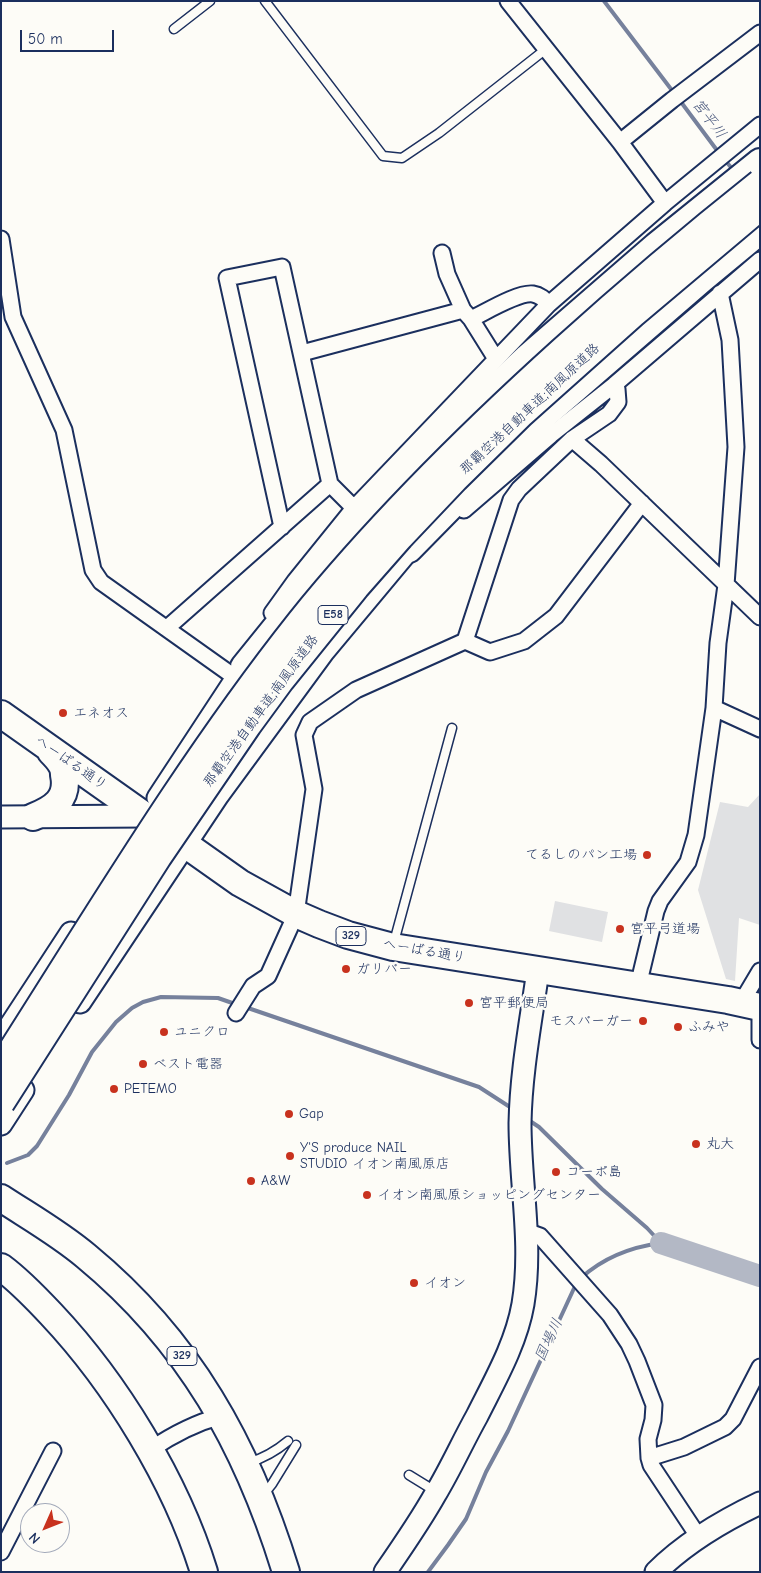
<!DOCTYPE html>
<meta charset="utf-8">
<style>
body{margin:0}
#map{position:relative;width:761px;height:1573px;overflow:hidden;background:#fdfcf7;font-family:"Comic Neue",sans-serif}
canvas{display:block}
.frame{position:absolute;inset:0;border:2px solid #1b2f5e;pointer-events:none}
.north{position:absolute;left:20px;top:1503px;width:50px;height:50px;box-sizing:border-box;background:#fdfcf7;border:1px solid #a3aaba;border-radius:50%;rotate:226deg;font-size:14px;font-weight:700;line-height:20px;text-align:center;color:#1b2f5e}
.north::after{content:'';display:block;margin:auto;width:18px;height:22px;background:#c8321e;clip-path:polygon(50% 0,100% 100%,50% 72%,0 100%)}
.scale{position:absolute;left:20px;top:30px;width:94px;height:22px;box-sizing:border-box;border:2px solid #1b2f5e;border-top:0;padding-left:6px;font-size:15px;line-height:18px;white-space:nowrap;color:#1b2f5e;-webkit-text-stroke:4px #fdfcf7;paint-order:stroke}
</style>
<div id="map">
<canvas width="761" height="1573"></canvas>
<div class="frame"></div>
<div class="north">N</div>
<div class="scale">50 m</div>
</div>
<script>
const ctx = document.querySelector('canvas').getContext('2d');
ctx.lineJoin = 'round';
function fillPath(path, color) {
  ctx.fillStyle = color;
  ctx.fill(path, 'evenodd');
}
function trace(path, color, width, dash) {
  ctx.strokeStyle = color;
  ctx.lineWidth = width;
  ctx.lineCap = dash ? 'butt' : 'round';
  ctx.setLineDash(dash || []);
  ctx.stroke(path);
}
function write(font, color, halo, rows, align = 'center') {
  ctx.font = font + ' "Comic Neue","Klee One",sans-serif';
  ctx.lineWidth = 5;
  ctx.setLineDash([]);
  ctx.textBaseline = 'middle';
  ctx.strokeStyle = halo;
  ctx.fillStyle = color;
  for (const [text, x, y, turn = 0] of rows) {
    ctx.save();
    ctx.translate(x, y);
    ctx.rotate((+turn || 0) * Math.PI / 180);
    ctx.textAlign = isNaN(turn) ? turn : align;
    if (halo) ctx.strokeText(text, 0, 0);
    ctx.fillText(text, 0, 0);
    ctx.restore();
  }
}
fillPath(new Path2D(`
 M760,794V925L739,918L735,981L726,979L698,890L720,802L748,807Z
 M555,901L608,912L602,942L549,931Z`), '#e0e1e3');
trace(new Path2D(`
 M604,1L674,93
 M678,98L719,153
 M723,158L735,172
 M245,1007L479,1087L513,1109
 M527,1119L539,1127L602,1189L647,1228L661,1243
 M7,1163L28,1155L37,1146L69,1095L92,1052L116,1022L132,1008L143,1002L161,997L218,998L238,1005
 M581,1278C603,1258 631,1247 661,1243
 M428,1572L448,1545L466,1519L486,1472L508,1431L576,1284`), '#76819c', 4);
trace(new Path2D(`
 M661,1243L760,1276`), '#b3b8c5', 22);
const lane = new Path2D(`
 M265,1L383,156L402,158L439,133L546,49
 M174,29L210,1
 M394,942L452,728
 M248,1463C264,1458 275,1452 288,1441
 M409,1475L435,1491
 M264,1494L272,1484L296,1445`);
const street = new Path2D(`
 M508,1L620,142L665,203
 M620,142L672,100L760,33
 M1,239L13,317L64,430L93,570L101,582L236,678
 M442,253L447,274L463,310
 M471,319C486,312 518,292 533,294C540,295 544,299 549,304
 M302,353L463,310L471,319L496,359
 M572,439L601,464L760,617
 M330,484L354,508
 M464,510L551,435L614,385L760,260
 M272,613L295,581L354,508L549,304L665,203L760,125
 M167,628L330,484L282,267L227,278L282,527
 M465,641L490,652L524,641L556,616L642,503
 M714,708L760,729
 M638,986L656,911L660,901L688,862L696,835L714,708L718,643L726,585L736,447L730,340L720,293
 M741,1003L760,971
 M236,1013L253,986L268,976L296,914L314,789L304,735L310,722L356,690L465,641L511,500L519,489L572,439L609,414L618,402L617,389L614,385
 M760,1019V1040
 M526,1231L540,1236L610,1315L629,1344L637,1361L654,1405L653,1420L648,1439L649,1458L651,1465L698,1536
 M150,1450C172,1435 195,1423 221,1416
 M649,1458L684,1447L725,1427L733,1419L760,1367
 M1,1552L53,1451`);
const secondary = new Path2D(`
 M158,798L244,667
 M1,817L147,816
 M80,1002L218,795L323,652L409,549
 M1,1040L71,933
 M1,1124L23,1090
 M385,1572C403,1546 421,1520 436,1493C451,1468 463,1441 477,1416C495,1380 516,1344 523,1304C533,1244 520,1184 520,1123C521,1071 531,1021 538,970
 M656,1572C686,1542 722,1521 760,1503`);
const highway = new Path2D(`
 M409,549L517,439L702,279L760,231
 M244,667L362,521L444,436L528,357L656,246L760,162
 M1,714L240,883L296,914L319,924L348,935L393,947L728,1000L760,1007
 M33,817C53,809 69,799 64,775C64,771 63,767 61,764C58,759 54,755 51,752
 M1,1198C30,1217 60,1234 86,1256C189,1341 247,1445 286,1572
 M1,1267C20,1281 36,1298 51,1314C116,1383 176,1481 204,1572`);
trace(lane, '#1b2f5e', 11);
trace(street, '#1b2f5e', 19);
trace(secondary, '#1b2f5e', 25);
trace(highway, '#1b2f5e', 30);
trace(lane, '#fdfcf7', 8);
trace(street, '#fdfcf7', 15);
trace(secondary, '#fdfcf7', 21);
trace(highway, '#fdfcf7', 26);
const highwayBridge = new Path2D(`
 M1,1067C97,917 189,762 300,622C379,524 469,435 562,351C626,293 692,237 760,183
 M1,1103L158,857L248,725L281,680L356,587L400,537L455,479L521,414L633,314L760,207`);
trace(highwayBridge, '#1b2f5e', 30, []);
trace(highwayBridge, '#fdfcf7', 26);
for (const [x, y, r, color] of [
 [63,713,5,"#c8321e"],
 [647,855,5,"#c8321e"],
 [620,929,5,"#c8321e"],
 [346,969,5,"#c8321e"],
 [469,1003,5,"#c8321e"],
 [643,1021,5,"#c8321e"],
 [678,1027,5,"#c8321e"],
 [164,1032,5,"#c8321e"],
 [143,1064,5,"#c8321e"],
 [114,1089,5,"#c8321e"],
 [289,1114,5,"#c8321e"],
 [696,1144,5,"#c8321e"],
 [290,1156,5,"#c8321e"],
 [556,1172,5,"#c8321e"],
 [251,1181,5,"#c8321e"],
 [367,1195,5,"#c8321e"],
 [414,1283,5,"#c8321e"]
]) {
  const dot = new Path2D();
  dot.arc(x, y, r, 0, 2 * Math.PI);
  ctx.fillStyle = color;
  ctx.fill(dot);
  trace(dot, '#fdfcf7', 2);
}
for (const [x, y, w] of [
 [333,615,30],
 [351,936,30],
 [182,1356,30]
]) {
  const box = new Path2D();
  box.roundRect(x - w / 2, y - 9.5, w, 19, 4);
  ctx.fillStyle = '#fdfcf7';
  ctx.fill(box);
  trace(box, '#1b2f5e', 1);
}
write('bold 12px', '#1b2f5e', null, [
 ["E58",333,615],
 ["329",351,936],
 ["329",182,1356]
]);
write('14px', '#1b2f5e', '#fdfcf7', [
 ["那覇空港自動車道;南風原道路",530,409,-43],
 ["那覇空港自動車道;南風原道路",261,711,-54],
 ["へーばる通り",71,763,35],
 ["へーばる通り",424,951,10]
]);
write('14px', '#1b2f5e', '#fdfcf7', [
 ["エネオス",73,713],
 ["てるしのパン工場",637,855,"right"],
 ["宮平弓道場",630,929],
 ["ガリバー",356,969],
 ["宮平郵便局",479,1003],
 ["モスバーガー",633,1021,"right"],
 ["ふみや",688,1027],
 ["ユニクロ",174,1032],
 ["ベスト電器",153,1064],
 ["PETEMO",124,1089],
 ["Gap",299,1114],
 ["丸大",706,1144],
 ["Y'S produce NAIL",300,1148],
 ["STUDIO イオン南風原店",300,1164],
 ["コーポ島",566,1172],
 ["A&W",261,1181],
 ["イオン南風原ショッピングセンター",377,1195],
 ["イオン",424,1283]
], 'left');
write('italic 15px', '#49587d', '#fdfcf7', [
 ["宮平川",709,119,53],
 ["国場川",549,1340,-65]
]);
</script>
